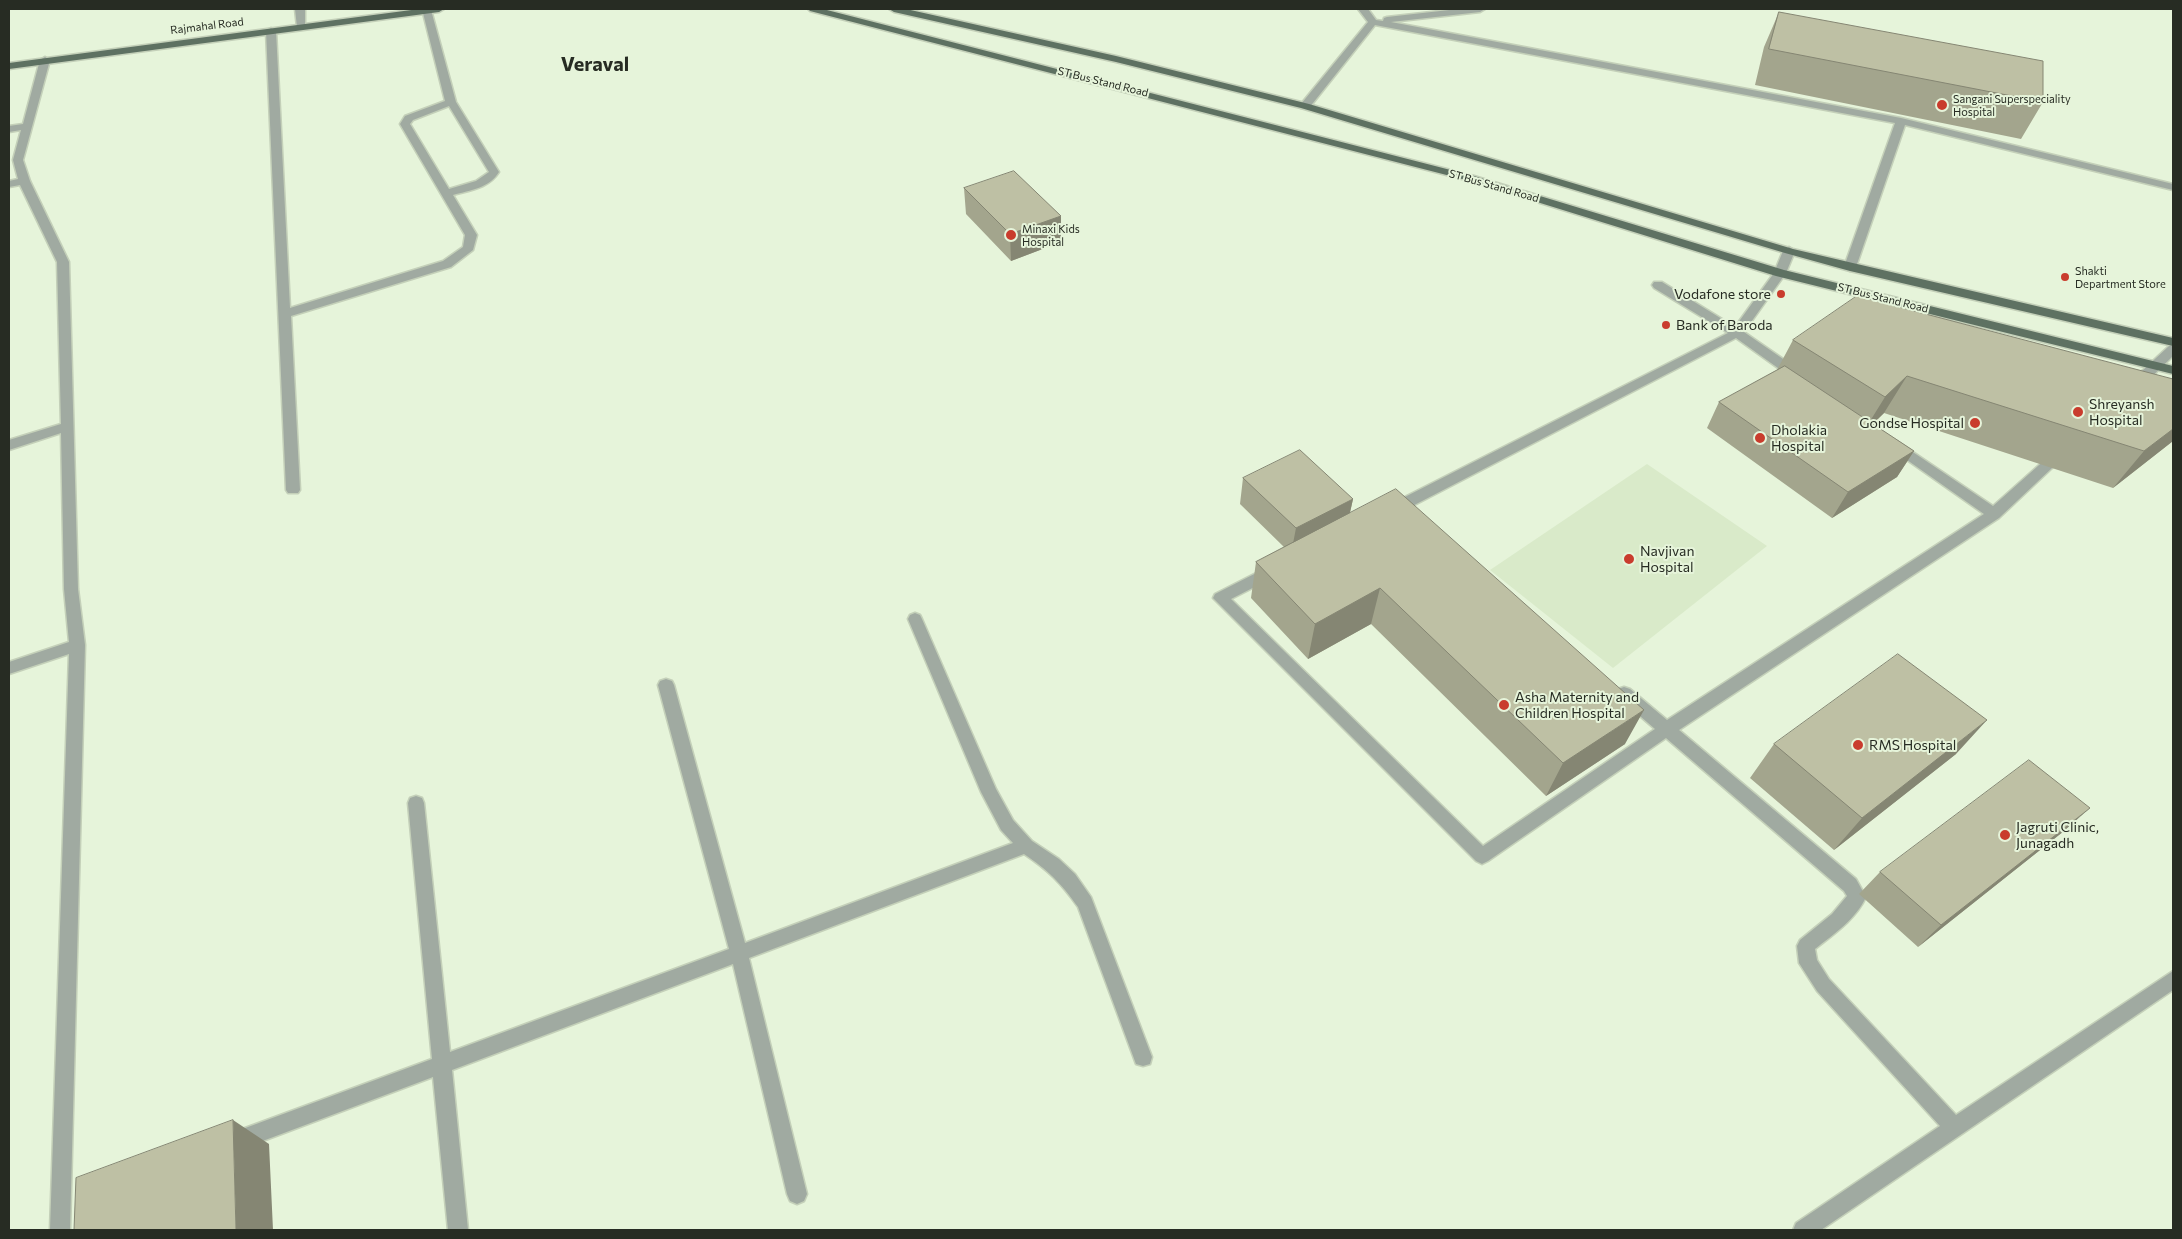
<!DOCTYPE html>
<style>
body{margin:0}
#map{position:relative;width:2182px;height:1239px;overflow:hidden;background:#e6f4da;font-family:Commissioner,sans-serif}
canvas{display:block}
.frame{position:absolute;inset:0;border:10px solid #272c23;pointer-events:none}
</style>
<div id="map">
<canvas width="2182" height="1239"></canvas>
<div class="frame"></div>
</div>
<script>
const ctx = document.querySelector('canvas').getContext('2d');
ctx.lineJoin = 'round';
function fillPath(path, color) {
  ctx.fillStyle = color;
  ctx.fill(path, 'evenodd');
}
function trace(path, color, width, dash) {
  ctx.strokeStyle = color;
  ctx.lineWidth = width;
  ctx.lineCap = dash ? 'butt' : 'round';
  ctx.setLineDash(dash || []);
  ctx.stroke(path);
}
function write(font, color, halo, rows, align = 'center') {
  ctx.font = font + ' Commissioner,sans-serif';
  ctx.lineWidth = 4;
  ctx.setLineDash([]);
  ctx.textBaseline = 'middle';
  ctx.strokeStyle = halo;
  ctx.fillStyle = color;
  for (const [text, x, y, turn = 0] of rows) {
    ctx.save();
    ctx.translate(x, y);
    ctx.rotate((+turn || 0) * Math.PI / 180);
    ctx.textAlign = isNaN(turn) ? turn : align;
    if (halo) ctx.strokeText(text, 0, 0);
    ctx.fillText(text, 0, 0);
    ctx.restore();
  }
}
fillPath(new Path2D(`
 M1647,464L1767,546L1613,668L1490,570Z`), '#d9eac9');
const minor = new Path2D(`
 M295,9H305V29H299L297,27Z
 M422,9L431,10L456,102L499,172C489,188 471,190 453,195L477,235L473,250L451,267L291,316L300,490L298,493H288L286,490L266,31L271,28L276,31L290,308L443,261L463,247L465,235L400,124L405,116L445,101ZM449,106L489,172L476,181L449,189L410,124L413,120Z
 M1358,9H1368L1376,20L1383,21L1384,18L1387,17L1458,9H1485L1480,12L1391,22L1901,118L2173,184V190L1905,125L1856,267L1850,271L1844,267L1895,123L1375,25L1309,108H1301V104L1368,22Z
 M45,57L50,60L23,160L30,181L69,262L78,589L85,645L70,1230H50L69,654L9,674V662L69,642L64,589L61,433L9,450V440L61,424L57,262L20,185L9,187V181L18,179L13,160L21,130L9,132V126L23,124L40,60Z
 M1789,247L1795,251L1786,273L1744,332L1802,372L1803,375L1802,378H1792L1736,338L1397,514H1387L1385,510L1387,506L1728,333L1654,288L1652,285L1654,282H1662L1735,327L1774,273L1783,251Z
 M2173,345V356L2139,389H2129L2128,386L2129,383L2169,346Z
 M1895,440L1993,506L2057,449H2067L2069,452L1999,518L1679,730L1856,879L1866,897C1856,919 1834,934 1815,949L1817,960L1829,979L1956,1115L2173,971V990L1821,1230H1793L1796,1223L1940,1126L1817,991L1799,963L1797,946L1800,940L1832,914L1847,896L1844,891L1666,738L1488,861L1482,864L1476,861L1213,598L1215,594L1266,568L1271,567L1276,568L1278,572L1276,576L1231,599L1483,846L1655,729L1618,697L1616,693L1618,689L1624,687L1630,689L1667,720L1984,514L1890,448L1888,445L1890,442Z
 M915,613L920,615L922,619L996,789L1013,820L1032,841L1059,859L1075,874L1091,897L1152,1057L1150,1064L1143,1066L1136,1064L1078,907C1061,883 1048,870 1024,854L749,958L807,1194L804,1201L797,1204L790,1201L787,1194L733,964L452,1070L468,1230H448L433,1077L236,1151L229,1148L226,1141L229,1134L432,1059L408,803L410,798L416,796L422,798L424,803L450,1052L729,949L658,685L660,681L666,679L672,681L674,685L745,943L1013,843L1001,830L981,792L908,619L910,615Z`);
const major = new Path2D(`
 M419,9H444L439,12L9,69V63Z
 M808,9H823L1474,176L1784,270L2173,366V374L1776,276L1466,180L810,11Z
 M889,9H906L1116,56L1309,104L1793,249L2173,338V346L1850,271L1785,253L1301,108L1116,62L894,12Z`);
trace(minor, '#c4d0b9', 3);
trace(major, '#c4d0b9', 3);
fillPath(minor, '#a0aaa1');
fillPath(major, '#5e7162');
fillPath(new Path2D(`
 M1779,12L2043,102L2021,139L1755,85L1764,47Z
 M964,188L1061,216V242L1011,261L966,214Z
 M1793,340L2173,379V441L2113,488L1884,413L1873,424L1914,451L1897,477L1832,518L1707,428L1719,402L1777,370Z
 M1243,478L1353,499L1350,513L1625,744L1546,796L1371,624L1308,659L1251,598L1256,562L1284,547L1240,504Z
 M1774,744L1956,754L1834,850L1750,778Z
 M2064,831L1918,947L1859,894L1880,872Z`), '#a3a58d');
fillPath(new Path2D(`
 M1061,216V242L1011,261L1010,234Z
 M1907,376L1884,413L1862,434L1885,397Z
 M2173,429V441L2113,488L2144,451Z
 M1914,451L1897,477L1832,518L1848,492Z
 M1353,499L1347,525L1291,554L1296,528Z
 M1380,588L1371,624L1308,659L1315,624Z
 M1644,710L1625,744L1546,796L1563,763Z
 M1987,720L1956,754L1834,850L1862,818Z
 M2090,808L2064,831L1918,947L1941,925Z
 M233,1120L269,1144L273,1230H236Z`), '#858673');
const building = new Path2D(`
 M1779,12L2043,61V102L1769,49Z
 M1014,171L1061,216L1010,234L964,188Z
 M1857,296L2173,379V429L2144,451L1907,376L1885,397L1793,340Z
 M1785,366L1914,451L1848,492L1719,402Z
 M1300,450L1353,499L1296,528L1243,478Z
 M1396,489L1644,710L1563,763L1380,588L1315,624L1256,562Z
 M1898,654L1987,720L1862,818L1774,744Z
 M2029,760L2090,808L1941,925L1880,872Z
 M233,1120L236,1230H74L76,1178Z`);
fillPath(building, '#bec0a4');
trace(building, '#858673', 1);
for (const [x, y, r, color] of [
 [1942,105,6,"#c93c2d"],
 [1011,235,6,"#c93c2d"],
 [2065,277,5,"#c93c2d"],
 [1781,294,5,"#c93c2d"],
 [1666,325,5,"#c93c2d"],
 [2078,412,6,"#c93c2d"],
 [1975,423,6,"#c93c2d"],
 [1760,438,6,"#c93c2d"],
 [1629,559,6,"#c93c2d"],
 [1504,705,6,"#c93c2d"],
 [1858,745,6,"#c93c2d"],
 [2005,835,6,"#c93c2d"]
]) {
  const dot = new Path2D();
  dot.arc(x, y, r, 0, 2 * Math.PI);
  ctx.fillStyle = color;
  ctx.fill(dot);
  trace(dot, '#e6f4da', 2);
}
write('11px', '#272c23', '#e6f4da', [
 ["Rajmahal Road",207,26,-7],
 ["ST Bus Stand Road",1103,82,14],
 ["ST Bus Stand Road",1494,186,16],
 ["ST Bus Stand Road",1883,298,14]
]);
write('11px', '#272c23', '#e6f4da', [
 ["Sangani Superspeciality",1953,99],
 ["Hospital",1953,112],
 ["Minaxi Kids",1022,229],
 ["Hospital",1022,242],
 ["Shakti",2075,271],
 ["Department Store",2075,284]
], 'left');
write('14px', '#272c23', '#e6f4da', [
 ["Vodafone store",1771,294,"right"],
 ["Bank of Baroda",1676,325],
 ["Shreyansh",2089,404],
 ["Hospital",2089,420],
 ["Gondse Hospital",1964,423,"right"],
 ["Dholakia",1771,430],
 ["Hospital",1771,446],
 ["Navjivan",1640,551],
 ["Hospital",1640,567],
 ["Asha Maternity and",1515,697],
 ["Children Hospital",1515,713],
 ["RMS Hospital",1869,745],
 ["Jagruti Clinic,",2016,827],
 ["Junagadh",2016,843]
], 'left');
write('bold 20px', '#272c23', '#e6f4da', [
 ["Veraval",595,64]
]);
</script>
